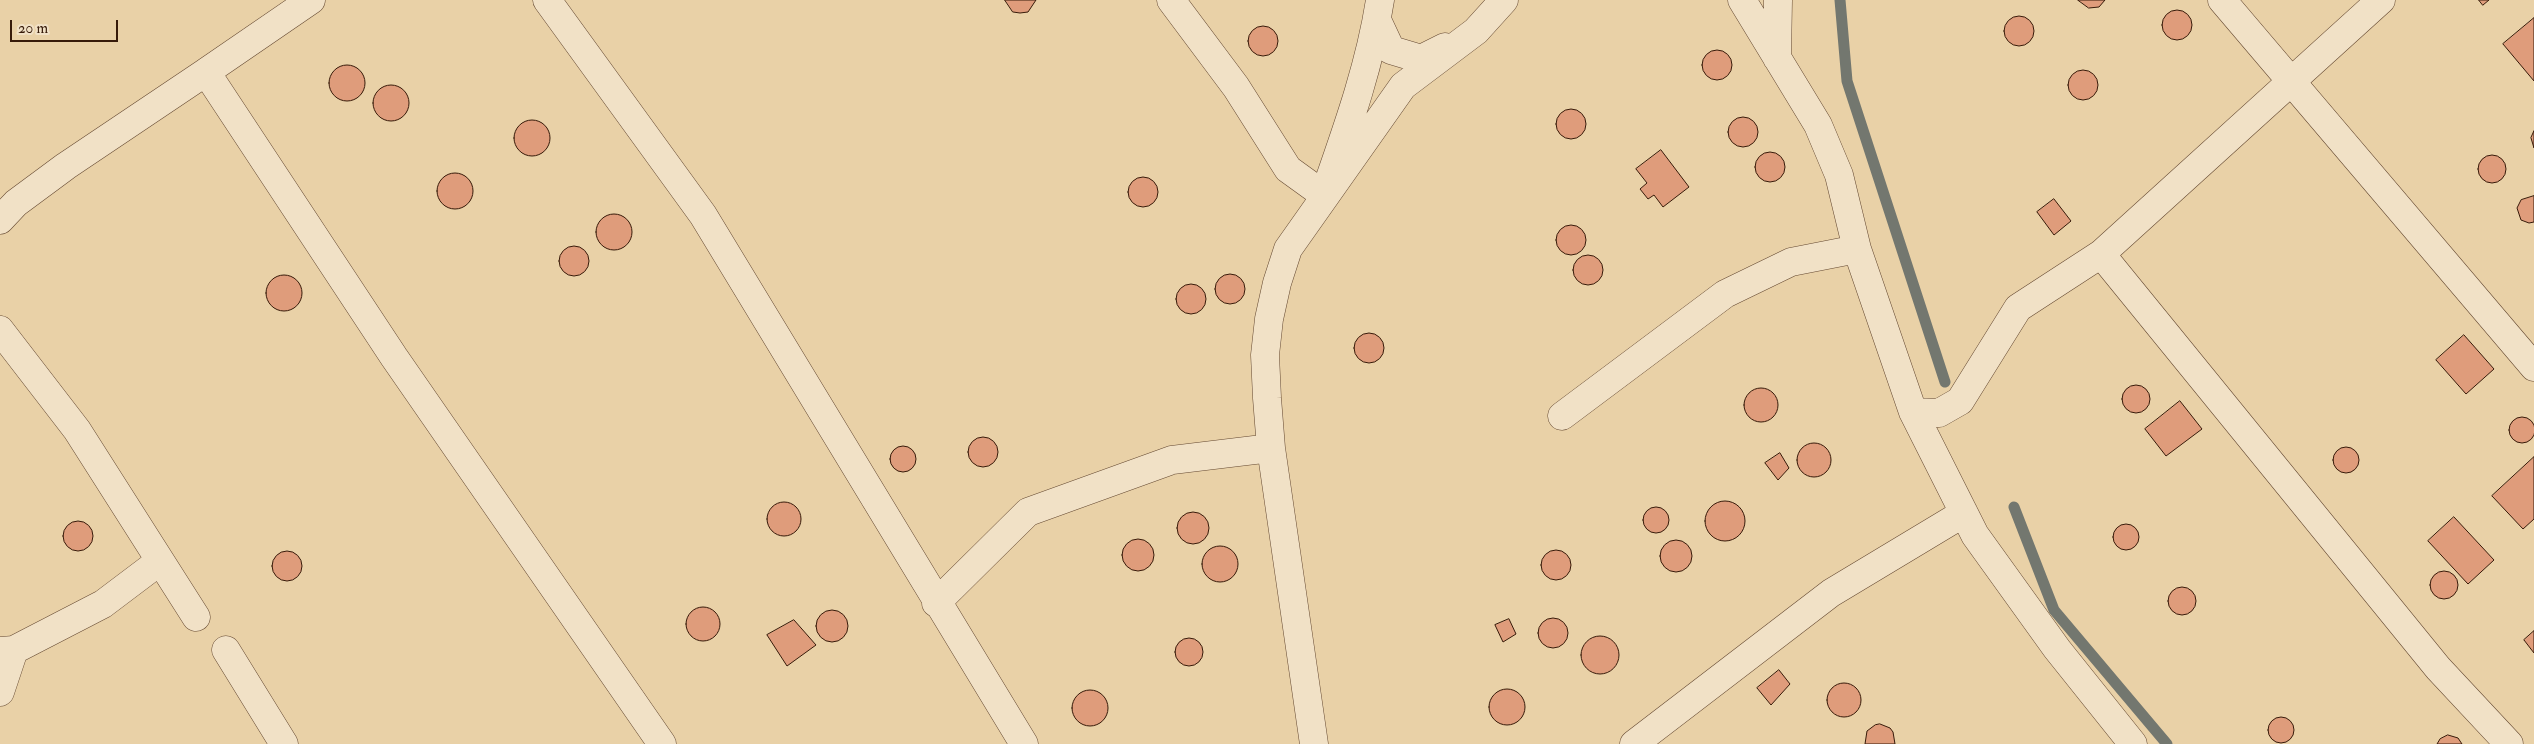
<!DOCTYPE html>
<style>
body{margin:0}
#map{position:relative;width:2534px;height:744px;overflow:hidden;background:#e9d1a7;font-family:"IM FELL Double Pica",serif}
canvas{display:block}
.scale{position:absolute;left:10px;top:20px;width:108px;height:22px;box-sizing:border-box;border:2px solid #371b0a;border-top:0;padding-left:6px;font-size:15px;line-height:18px;white-space:nowrap;color:#371b0a;-webkit-text-stroke:4px #f1e1c6;paint-order:stroke}
</style>
<div id="map">
<canvas width="2534" height="744"></canvas>
<div class="scale">20 m</div>
</div>
<script>
const ctx = document.querySelector('canvas').getContext('2d');
ctx.lineJoin = 'round';
function trace(path, color, width, dash) {
  ctx.strokeStyle = color;
  ctx.lineWidth = width;
  ctx.lineCap = dash ? 'butt' : 'round';
  ctx.setLineDash(dash || []);
  ctx.stroke(path);
}
function fillPath(path, color) {
  ctx.fillStyle = color;
  ctx.fill(path, 'evenodd');
}
trace(new Path2D(`
 M1840,0L1847,81L1945,382
 M2014,507L2054,610L2167,744`), '#73776f', 11);
const building = new Path2D(`
 M1005,0H1036L1028,12L1020,13L1013,12Z
 M2078,0H2105L2099,7L2089,8Z
 M2479,0H2489L2483,5Z
 M2162 25a15 15 0 1 1 30 0a15 15 0 1 1-30 0Z
 M2004 31a15 15 0 1 1 30 0a15 15 0 1 1-30 0Z
 M2534,18V81L2503,44Z
 M1248 41a15 15 0 1 1 30 0a15 15 0 1 1-30 0Z
 M1702 65a15 15 0 1 1 30 0a15 15 0 1 1-30 0Z
 M329 83a18 18 0 1 1 36 0a18 18 0 1 1-36 0Z
 M2068 85a15 15 0 1 1 30 0a15 15 0 1 1-30 0Z
 M373 103a18 18 0 1 1 36 0a18 18 0 1 1-36 0Z
 M1556 124a15 15 0 1 1 30 0a15 15 0 1 1-30 0Z
 M1728 132a15 15 0 1 1 30 0a15 15 0 1 1-30 0Z
 M514 138a18 18 0 1 1 36 0a18 18 0 1 1-36 0Z
 M2534,131V148L2531,138Z
 M1661,150L1689,187L1663,207L1654,195L1648,199L1640,189L1647,183L1636,169Z
 M1755 167a15 15 0 1 1 30 0a15 15 0 1 1-30 0Z
 M2478 169a14 14 0 1 1 28 0a14 14 0 1 1-28 0Z
 M437 191a18 18 0 1 1 36 0a18 18 0 1 1-36 0Z
 M1128 192a15 15 0 1 1 30 0a15 15 0 1 1-30 0Z
 M2534,196V222L2529,223L2521,220L2517,208L2521,200Z
 M2054,199L2071,221L2054,235L2037,212Z
 M596 232a18 18 0 1 1 36 0a18 18 0 1 1-36 0Z
 M1556 240a15 15 0 1 1 30 0a15 15 0 1 1-30 0Z
 M559 261a15 15 0 1 1 30 0a15 15 0 1 1-30 0Z
 M1573 270a15 15 0 1 1 30 0a15 15 0 1 1-30 0Z
 M1215 289a15 15 0 1 1 30 0a15 15 0 1 1-30 0Z
 M266 293a18 18 0 1 1 36 0a18 18 0 1 1-36 0Z
 M1176 299a15 15 0 1 1 30 0a15 15 0 1 1-30 0Z
 M1354 348a15 15 0 1 1 30 0a15 15 0 1 1-30 0Z
 M2464,335L2494,369L2466,394L2436,360Z
 M2122 399a14 14 0 1 1 28 0a14 14 0 1 1-28 0Z
 M1744 405a17 17 0 1 1 34 0a17 17 0 1 1-34 0Z
 M2180,401L2202,429L2166,456L2145,429Z
 M2509 430a13 13 0 1 1 26 0a13 13 0 1 1-26 0Z
 M968 452a15 15 0 1 1 30 0a15 15 0 1 1-30 0Z
 M1797 460a17 17 0 1 1 34 0a17 17 0 1 1-34 0Z
 M890 459a13 13 0 1 1 26 0a13 13 0 1 1-26 0Z
 M2333 460a13 13 0 1 1 26 0a13 13 0 1 1-26 0Z
 M1780,453L1789,468L1778,480L1765,463Z
 M2534,457V519L2523,529L2492,496Z
 M1705 521a20 20 0 1 1 40 0a20 20 0 1 1-40 0Z
 M767 519a17 17 0 1 1 34 0a17 17 0 1 1-34 0Z
 M1643 520a13 13 0 1 1 26 0a13 13 0 1 1-26 0Z
 M1177 528a16 16 0 1 1 32 0a16 16 0 1 1-32 0Z
 M2454,517L2494,560L2468,584L2428,541Z
 M63 536a15 15 0 1 1 30 0a15 15 0 1 1-30 0Z
 M2113 537a13 13 0 1 1 26 0a13 13 0 1 1-26 0Z
 M1122 555a16 16 0 1 1 32 0a16 16 0 1 1-32 0Z
 M1660 556a16 16 0 1 1 32 0a16 16 0 1 1-32 0Z
 M1202 564a18 18 0 1 1 36 0a18 18 0 1 1-36 0Z
 M1541 565a15 15 0 1 1 30 0a15 15 0 1 1-30 0Z
 M272 566a15 15 0 1 1 30 0a15 15 0 1 1-30 0Z
 M2430 585a14 14 0 1 1 28 0a14 14 0 1 1-28 0Z
 M2168 601a14 14 0 1 1 28 0a14 14 0 1 1-28 0Z
 M686 624a17 17 0 1 1 34 0a17 17 0 1 1-34 0Z
 M816 626a16 16 0 1 1 32 0a16 16 0 1 1-32 0Z
 M1538 633a15 15 0 1 1 30 0a15 15 0 1 1-30 0Z
 M1509,619L1516,634L1503,642L1495,625Z
 M794,620L816,645L787,666L767,635Z
 M2534,631V653L2524,640Z
 M1581 655a19 19 0 1 1 38 0a19 19 0 1 1-38 0Z
 M1175 652a14 14 0 1 1 28 0a14 14 0 1 1-28 0Z
 M1779,670L1790,684L1771,705L1757,688Z
 M1827 700a17 17 0 1 1 34 0a17 17 0 1 1-34 0Z
 M1489 707a18 18 0 1 1 36 0a18 18 0 1 1-36 0Z
 M1072 708a18 18 0 1 1 36 0a18 18 0 1 1-36 0Z
 M2268 730a13 13 0 1 1 26 0a13 13 0 1 1-26 0Z
 M1880,724L1890,728L1893,732L1895,744H1865L1867,731L1875,725Z
 M2448,735L2458,738L2462,744H2437L2440,739Z`);
fillPath(building, '#df9c7b');
trace(building, '#371b0a', 1);
const minor = new Path2D(`
 M547,0L703,215L1024,744
 M1171,0L1236,87L1288,169L1324,195C1346,132 1370,66 1380,0
 M1742,0L1818,125L1839,175L1857,249L1913,412L1975,535L2057,649L2133,744
 M2222,0L2534,367
 M1377,20L1391,50L1421,59L1445,47
 M1777,58L1778,0
 M206,72L311,0
 M0,220L16,203L66,166L206,72L394,357L662,744
 M2101,254L2438,668L2509,744
 M0,330L77,430L196,617
 M1913,412L1939,413L1960,401L2018,308L2101,254L2381,0
 M1562,416L1725,294L1791,262L1857,249
 M936,603L1028,512L1172,460L1271,448
 M226,650L284,744
 M0,651L14,650L103,604L160,561
 M0,692L14,650
 M1314,744L1271,448L1267,398L1265,355L1269,319L1277,283L1288,249L1403,86L1476,31L1504,0
 M1634,744L1831,593L1964,513`);
trace(minor, '#644831', 29);
trace(minor, '#f1e1c6', 28);
</script>
